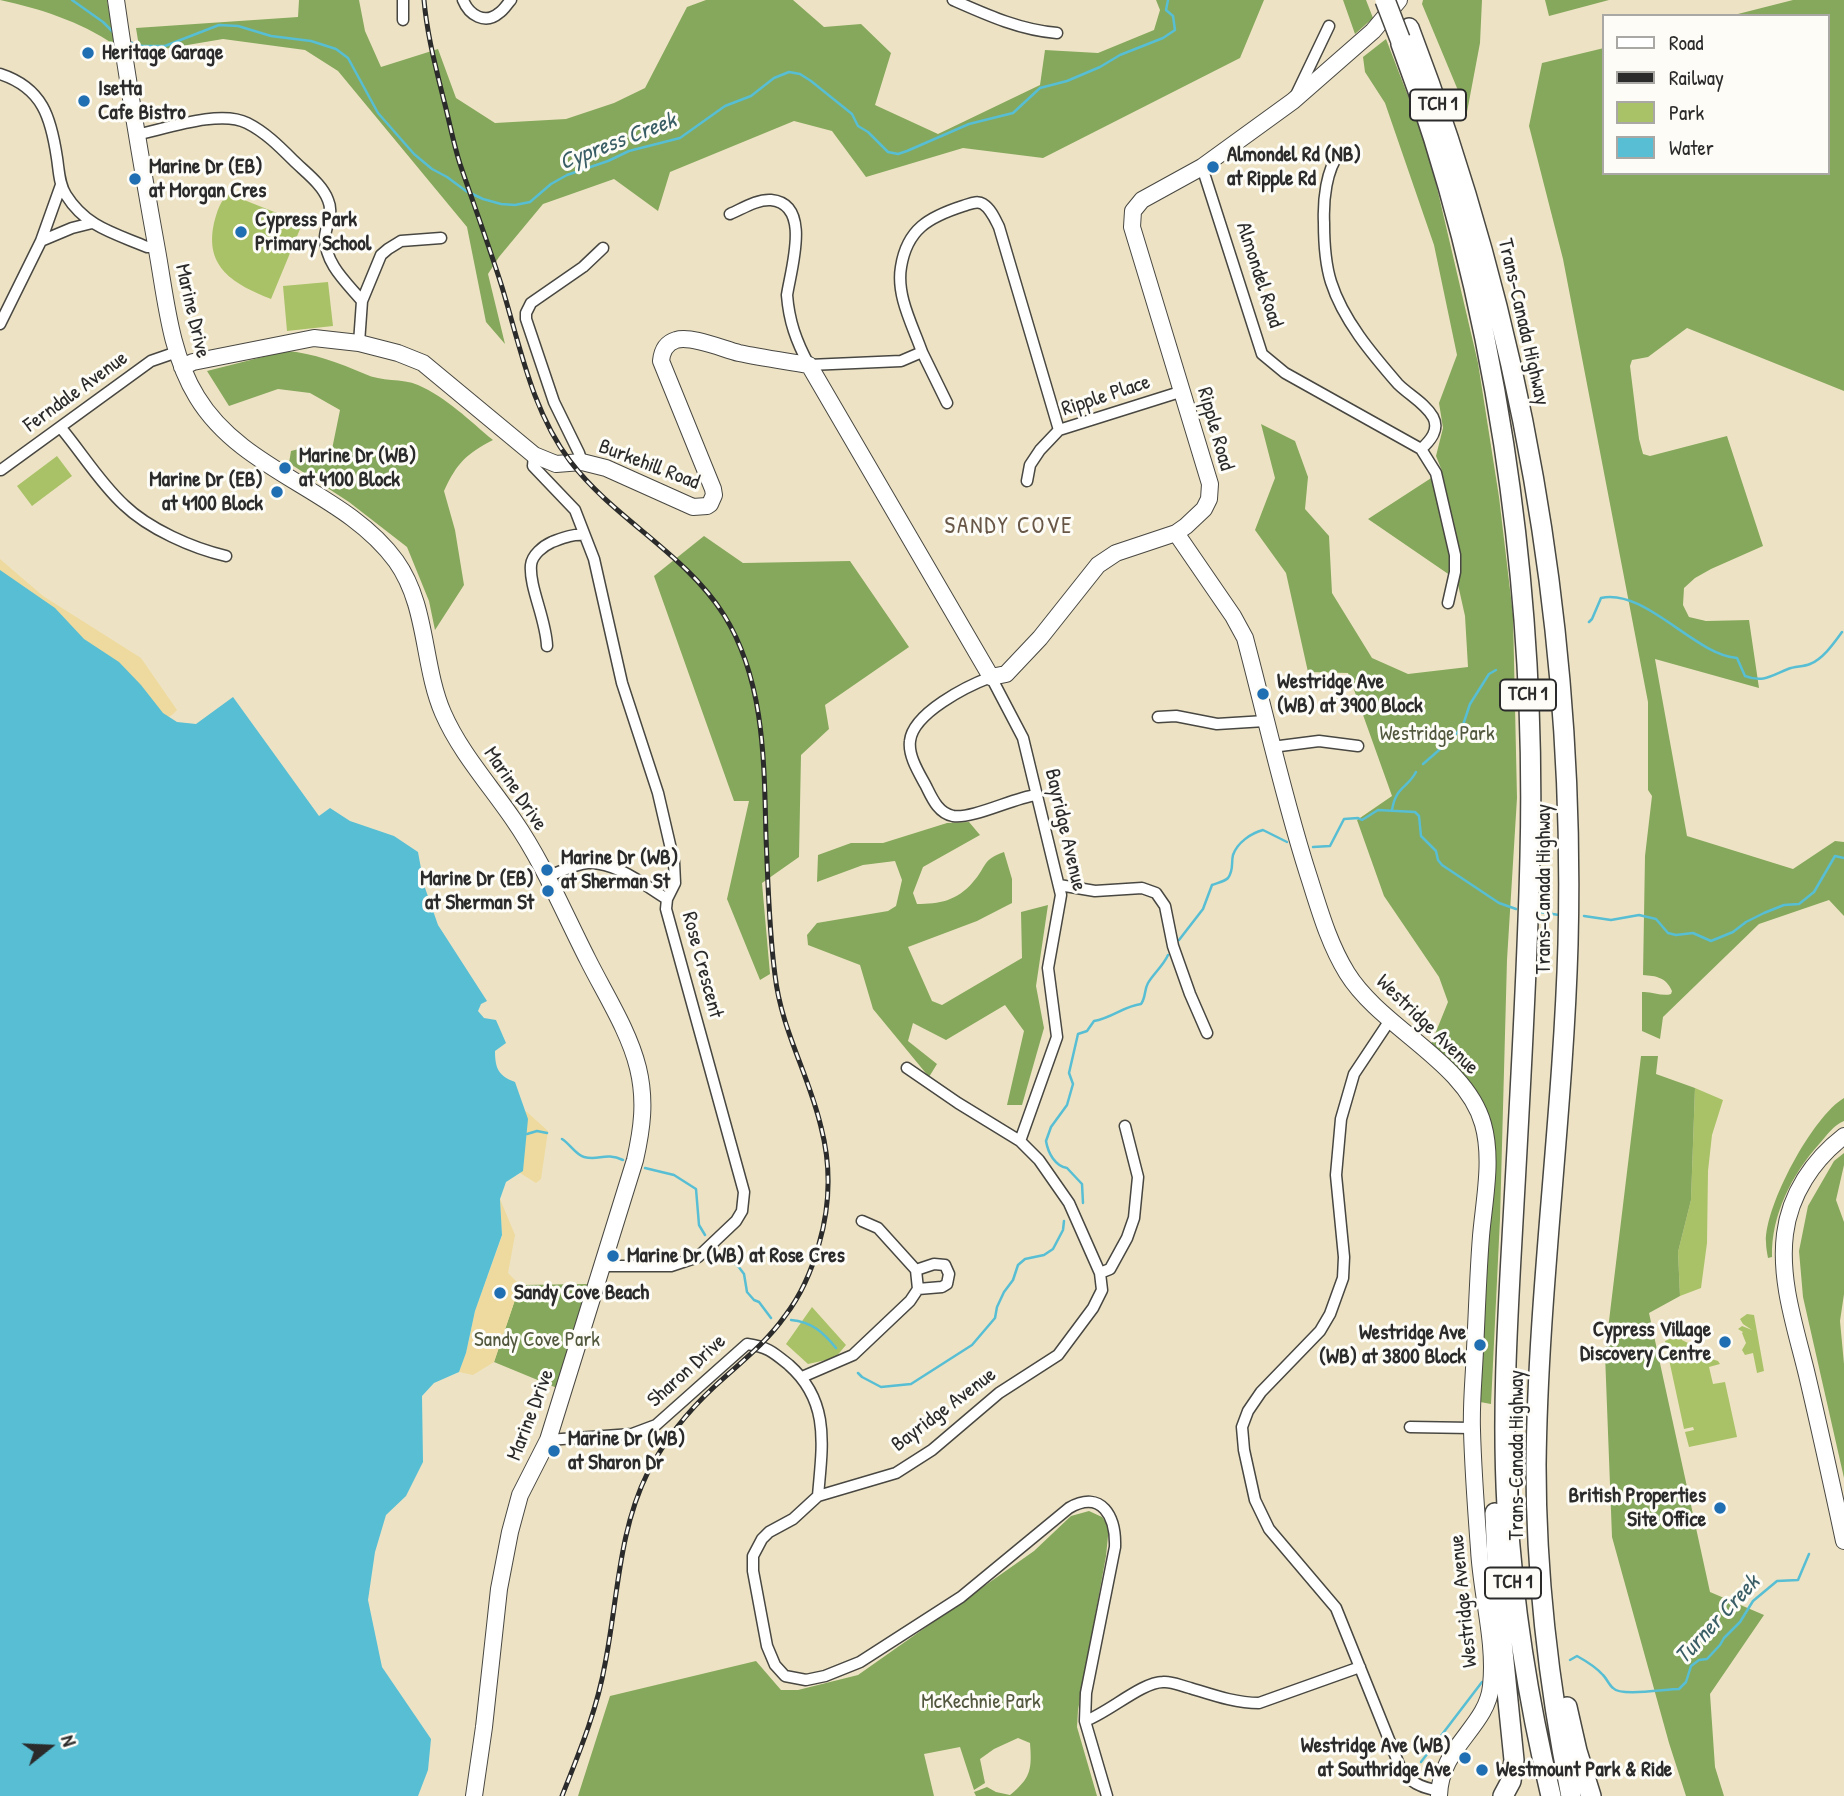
<!DOCTYPE html>
<style>
body{margin:0}
#map{position:relative;width:1844px;height:1796px;overflow:hidden;background:#ede3c4;font-family:"Patrick Hand",sans-serif}
canvas{display:block}
.legend{position:absolute;left:1602px;top:14px;width:228px;height:161px;box-sizing:border-box;background:#fdfcf7;border:2px solid #a9a8a5;margin:0;padding:9px 12px;list-style:none;font-size:21px;color:#2b2b2b}
.legend li{display:flex;align-items:center;gap:14px;height:35px}
.legend b{width:35px;border:2px solid #a9a8a5}
.north{position:absolute;left:14px;top:1712px;width:70px;height:70px;-webkit-text-stroke:5px #fdfcf7;paint-order:stroke;rotate:72deg;font-size:19px;font-weight:700;line-height:28px;text-align:center;color:#2b2b2b}
.north::after{content:'';display:block;margin:auto;width:24px;height:32px;background:#2b2b2b;clip-path:polygon(50% 0,100% 100%,50% 72%,0 100%)}
</style>
<div id="map">
<canvas width="1844" height="1796"></canvas>
<ul class="legend">
<li><b style="height:9px;background:#fff"></b>Road</li>
<li><b style="height:9px;background:#2b2b2b"></b>Railway</li>
<li><b style="height:19px;background:#a9c267"></b>Park</li>
<li><b style="height:19px;background:#57bed4"></b>Water</li>
</ul>
<div class="north">N</div>
</div>
<script>
const ctx = document.querySelector('canvas').getContext('2d');
ctx.lineJoin = 'round';
function fillPath(path, color) {
  ctx.fillStyle = color;
  ctx.fill(path, 'evenodd');
}
function trace(path, color, width, dash) {
  ctx.strokeStyle = color;
  ctx.lineWidth = width;
  ctx.lineCap = dash ? 'butt' : 'round';
  ctx.setLineDash(dash || []);
  ctx.stroke(path);
}
function write(font, color, halo, rows, align = 'center') {
  ctx.font = font + ' "Patrick Hand",sans-serif';
  ctx.lineWidth = 6;
  ctx.setLineDash([]);
  ctx.textBaseline = 'middle';
  ctx.strokeStyle = halo;
  ctx.fillStyle = color;
  for (const [text, x, y, turn = 0] of rows) {
    ctx.save();
    ctx.translate(x, y);
    ctx.rotate((+turn || 0) * Math.PI / 180);
    ctx.textAlign = isNaN(turn) ? turn : align;
    if (halo) ctx.strokeText(text, 0, 0);
    ctx.fillText(text, 0, 0);
    ctx.restore();
  }
}
fillPath(new Path2D(`
 M229,194L297,221L300,229L271,299C234,284 204,268 214,223C217,212 220,200 229,194Z
 M328,282L333,326L287,331L283,286Z
 M57,456L72,476L32,506L17,486Z
 M1695,1088L1723,1100L1712,1135L1708,1171L1707,1243L1701,1288L1680,1296L1678,1252L1691,1200Z
 M812,1307L846,1345L835,1358L808,1364L786,1344Z
 M1747,1314L1754,1315L1764,1371L1757,1373L1753,1353L1745,1355L1742,1350L1746,1343L1742,1333L1743,1332L1738,1329L1742,1326L1752,1330L1743,1324L1740,1319Z
 M1663,1330H1674L1681,1336L1682,1340L1692,1345L1700,1355L1718,1361L1720,1364L1709,1367L1713,1384L1725,1382L1737,1437L1689,1447L1685,1432L1694,1430L1693,1427L1684,1429L1665,1341L1674,1337H1664Z`), '#a9c267');
fillPath(new Path2D(`
 M0,0H107L115,45C79,21 41,9 0,0Z
 M299,0H359L365,31L381,67L438,49L456,98L495,123L566,119L614,103L645,88L687,7L706,0H793L824,27L861,24L891,53L875,105L938,134L1040,85L1045,50L1098,53L1154,30L1160,10L1156,0H1264L1240,58L1043,158L963,148L866,177L832,131L794,121L670,172L658,211L614,179L543,204L499,257L488,274L505,344L486,322L467,227L338,71L305,50L223,39L140,53L136,28L298,17Z
 M1343,0H1366L1373,18L1355,34Z
 M1423,0H1482L1480,43L1467,112L1422,4Z
 M1545,0H1609L1549,16Z
 M1793,0H1844V391L1687,328L1648,357L1632,360L1630,366L1639,439L1643,454L1650,456L1727,436L1763,546L1711,569L1695,578L1684,588L1683,605L1689,617L1706,621L1749,620L1759,688L1655,659L1687,836L1793,869L1835,841L1844,842V916L1829,900L1759,924L1663,1017L1660,1039L1642,1031V992C1652,991 1662,997 1671,994L1672,991C1666,977 1656,976 1643,975L1645,856L1652,796L1648,790V702L1563,259L1529,126L1542,63L1604,48V173H1828V16H1730Z
 M1386,39L1427,145L1478,363L1499,497L1513,615L1517,798L1507,960L1500,1219L1491,1404L1480,1402L1490,1148L1484,1118L1429,1049L1448,1002L1439,977L1384,896L1357,820L1392,796L1348,673L1308,672L1286,573L1255,530L1275,478L1261,424L1295,441L1308,477L1305,509L1329,536L1332,593L1372,658L1408,674L1468,667L1465,616L1457,580L1368,519L1442,471L1436,456L1443,428L1439,403L1457,355L1434,245L1385,103L1365,72L1363,57Z
 M286,351C314,353 339,363 365,374C381,382 402,378 418,385C446,397 470,421 493,440C466,454 457,463 444,491L455,530L464,585L435,630L429,601L407,547L349,502L289,463L291,451L310,446L330,459L340,410L310,393L278,389L229,406L207,371Z
 M704,536L743,563L850,561L909,647L825,705L829,729L801,755L799,857L762,883L770,974L760,980L727,899L749,801H734L654,576Z
 M969,822L980,835L923,867L913,893L917,904C939,904 957,901 973,882C987,867 981,860 1004,852L1012,879V903L977,921L908,947L932,1001L942,1005L1022,958L1021,912L1048,905L1036,986L1044,1028L1022,1105H1007L1024,1031L1005,1005L946,1040L913,1023L908,1041L937,1064L929,1077L873,1009L860,965L808,945L807,935L817,923L888,911L896,906L902,880L895,861L863,865L817,882L818,855L851,843H883L947,823Z
 M1641,1056H1658L1656,1074L1695,1088L1691,1200L1678,1252L1680,1296L1649,1313L1710,1592L1764,1615L1710,1694L1715,1767L1724,1796H1686L1669,1743L1612,1537L1605,1354Z
 M1844,1098V1121C1834,1125 1827,1135 1820,1143C1792,1174 1771,1215 1772,1257L1768,1258C1767,1253 1766,1247 1766,1242C1765,1205 1813,1116 1844,1098Z
 M1844,1153V1165L1836,1200L1844,1222V1294L1840,1321L1844,1364V1478L1803,1297L1799,1251L1808,1206L1834,1161Z
 M587,1284L557,1388L494,1362L520,1285Z
 M1089,1511L1102,1517L1109,1526L1106,1556L1078,1710L1077,1727L1097,1796H976L974,1792L987,1787L996,1792L1010,1795C1031,1778 1032,1769 1030,1743L1018,1738L994,1749L980,1759L985,1783L974,1790L960,1747L924,1754L934,1796H578L610,1696L756,1661L781,1690H798L858,1675L1034,1551L1071,1516Z`), '#86a85c');
fillPath(new Path2D(`
 M0,559L43,596L141,658L177,710L172,715L158,722L0,614Z
 M519,1108L527,1112L548,1131L541,1179L536,1183L520,1173Z
 M500,1199L515,1235L508,1273L520,1285L494,1362L473,1375L459,1372L466,1353L475,1311L502,1236Z`), '#eeda9e');
fillPath(new Path2D(`
 M0,570L55,608L84,639L119,662L141,685L163,713L177,722L196,724L233,697L319,816L330,808L350,821L394,836L418,852L424,885L438,925L487,1001L481,1004L478,1011L484,1018L496,1020L506,1043L495,1051C495,1069 499,1076 515,1082L528,1119L523,1171L506,1182L500,1199L502,1235L475,1311L466,1353L459,1372L434,1383L422,1396L423,1462L406,1496L386,1515L375,1552L368,1600L382,1667L431,1739L428,1770L418,1796H0Z`), '#57bed4');
trace(new Path2D(`
 M72,0L103,22L113,32
 M129,42L142,46H165L219,25L238,26L271,36L311,41L336,49L348,58L378,113L414,154L432,169L447,177L466,191L483,199L501,204L515,205L530,202L551,184L567,175L608,161L629,151L680,138L725,106L751,96L774,78L789,72L800,74L811,81L852,114L858,126L868,132L888,152L898,154L907,151L969,124L1013,113L1040,88L1067,81L1100,67L1120,55L1163,38L1175,30L1173,16L1166,10L1168,0
 M1589,622L1592,619L1601,598C1645,588 1695,655 1737,658L1745,676C1763,683 1771,676 1788,669C1795,666 1803,667 1810,664C1823,659 1834,643 1842,632
 M1423,764L1453,738L1463,725L1470,704L1489,674L1496,670
 M1392,810C1396,786 1407,789 1416,772
 M1313,847L1330,846L1344,819L1358,818L1362,820L1378,810L1415,812L1419,816L1421,836L1436,851L1438,860L1442,865L1499,903L1516,909
 M1540,912L1559,915
 M1584,916L1611,920L1639,915L1656,919L1668,933L1676,935L1693,933L1711,941L1733,932L1746,922L1764,913L1784,905L1799,904L1814,892L1835,856L1844,858
 M1179,940L1203,909L1212,885C1217,883 1224,882 1228,878C1234,870 1231,863 1233,855C1237,843 1251,833 1263,830L1287,842
 M527,1134L537,1131L547,1133
 M562,1139C570,1144 576,1155 584,1157C599,1161 605,1152 623,1160
 M645,1168L674,1175L696,1189L699,1225L705,1235
 M1083,1203L1082,1184L1067,1168C1055,1166 1048,1153 1046,1141L1051,1127L1067,1105L1073,1084L1069,1073L1078,1034L1087,1031L1094,1021C1112,1018 1124,1006 1141,1004C1146,997 1144,990 1148,983C1154,973 1163,966 1168,955
 M723,1255L738,1266L744,1274L747,1292L754,1300L759,1302L771,1318
 M791,1320C812,1322 823,1332 836,1348
 M858,1373L862,1377L881,1387L911,1384L972,1345L995,1318L997,1307L1004,1292L1013,1280L1018,1265L1025,1259L1044,1255L1053,1249L1063,1230L1064,1221
 M1570,1660L1577,1656C1586,1661 1595,1666 1603,1675C1607,1679 1609,1685 1613,1688C1621,1697 1665,1689 1679,1689L1686,1682L1691,1666L1699,1660L1707,1659L1720,1645L1724,1638L1740,1622L1753,1601L1777,1581L1798,1580L1809,1554
 M1421,1762L1482,1682`), '#57bed4', 2.5);
const street = new Path2D(`
 M463,0C469,15 485,25 499,13C504,10 507,4 511,0
 M953,0C987,15 1020,30 1057,33
 M403,20V0
 M0,74C43,88 51,118 57,158C59,171 59,184 66,195C86,227 114,233 147,247H157
 M1296,95L1329,26
 M136,135C165,129 220,109 247,123C265,132 279,146 293,160C305,172 322,184 328,200C334,214 326,224 325,237C325,264 346,282 362,301
 M1340,152C1326,170 1323,200 1324,223C1324,243 1325,263 1331,282C1343,320 1372,354 1398,384C1409,395 1425,403 1433,417C1440,430 1430,441 1421,449
 M1202,167L1262,354L1285,373L1421,449L1436,473L1455,555V572L1448,603
 M730,214C742,209 757,199 771,200C812,204 791,268 787,295C789,321 796,341 809,365L901,361L922,352C913,326 896,296 901,267C907,229 929,217 963,206C970,204 977,200 983,204C991,209 995,219 999,227L1059,430
 M41,241L72,228L92,223
 M0,324L41,241L61,185
 M359,343L362,301L381,255L388,249L401,241L441,238
 M922,352L947,403
 M61,428C82,453 100,483 124,505C149,529 192,548 226,556
 M534,455L533,466L575,510L594,559L622,683L658,793L674,862L675,883L667,899L666,909L744,1192L742,1211L736,1221L698,1257L671,1266H603
 M582,462L579,453L554,402L526,319V313L531,303L583,267L603,248
 M1,470L151,361L177,352
 M1027,481L1030,465L1040,450L1059,430L1183,391
 M547,646C546,619 529,587 531,565C532,555 543,546 552,542C563,538 572,534 584,535
 M1158,717L1176,716L1217,724L1265,721
 M1272,747L1319,741L1358,746
 M1036,795C1013,798 973,819 953,816C938,813 932,798 926,786C919,773 908,756 910,741C913,713 967,686 991,677L1023,738L1061,895L1048,968L1057,1037L1020,1141L1039,1160L1069,1203L1100,1273L1102,1290L1093,1308L1058,1355L999,1393L932,1450L896,1473L818,1496L793,1519L769,1532L762,1539L753,1556V1571L767,1646L775,1665L785,1676L806,1680L825,1676L860,1662L961,1597L1069,1508C1102,1489 1116,1517 1115,1547L1086,1693L1085,1721L1107,1796
 M546,877C558,873 574,864 588,863C617,862 644,885 667,899
 M1059,885L1095,891L1142,888L1156,893L1165,906L1173,946L1190,994L1207,1033
 M1390,1020L1354,1074L1341,1119L1336,1175L1344,1257L1343,1278L1330,1314L1320,1331L1261,1392L1248,1411L1242,1427L1244,1450L1255,1500L1269,1529L1336,1608L1400,1767C1410,1783 1420,1787 1439,1791
 M907,1068L958,1103L1020,1141
 M916,1270L934,1264L945,1265L949,1274L947,1284L942,1287L918,1289
 M1100,1273L1110,1269L1127,1238L1134,1218L1138,1177L1125,1126
 M802,1377L853,1355L910,1301L918,1289L916,1270L878,1228L862,1221
 M1410,1427L1472,1428
 M548,1440L632,1434L656,1425L747,1344C768,1347 773,1352 789,1365C831,1402 822,1447 818,1496
 M1085,1721C1108,1713 1142,1682 1163,1682C1172,1681 1181,1686 1190,1688C1213,1695 1235,1703 1259,1703L1360,1667`);
const secondary = new Path2D(`
 M116,0C128,84 142,167 157,250C166,300 170,353 197,397C243,473 344,490 396,561C428,606 422,664 443,713C460,752 489,784 513,819C543,862 564,913 588,960C605,994 629,1031 638,1068C646,1101 642,1129 635,1160L548,1440L520,1495L510,1532L499,1589L484,1727L474,1796
 M182,367L193,362L314,338L359,343L398,353L423,363L534,455L556,464L582,462L606,468L693,507L707,506L710,504L714,495L713,489L661,361C662,351 666,343 676,340C691,335 723,349 739,353C762,358 786,361 809,365L991,677L1006,674L1040,638L1098,565L1116,553L1176,533L1186,526L1204,509L1209,499L1210,484L1132,227L1133,211L1142,200L1202,167L1293,101L1373,31L1399,0
 M1176,533L1233,616L1245,638C1266,717 1283,796 1308,874C1319,908 1328,942 1347,973C1381,1028 1466,1062 1483,1124C1493,1159 1484,1201 1481,1236C1478,1274 1477,1311 1475,1349C1474,1376 1471,1403 1472,1430C1473,1470 1476,1509 1479,1549C1481,1593 1496,1642 1491,1686C1487,1727 1440,1747 1439,1796
 M1844,1136C1813,1160 1790,1194 1785,1234C1779,1281 1796,1329 1807,1375C1820,1430 1832,1485 1844,1541`);
const highway = new Path2D(`
 M1409,28C1521,320 1576,631 1568,944C1563,1118 1538,1291 1536,1465C1536,1576 1549,1688 1571,1796
 M1401,44C1496,296 1537,588 1530,857C1527,984 1519,1112 1512,1239C1507,1328 1502,1417 1507,1506C1513,1604 1528,1701 1551,1796
 M1495,1513L1499,1612L1514,1760L1511,1781L1503,1796
 M1567,1707L1577,1751L1591,1796`);
trace(street, '#484742', 13);
trace(secondary, '#484742', 18);
trace(highway, '#484742', 22);
trace(street, '#fff', 10);
trace(secondary, '#fff', 16);
trace(highway, '#fff', 19);
const rail = new Path2D(`
 M424,0C427,34 435,64 443,97C449,119 453,142 460,164C474,205 489,246 502,287C520,346 532,411 570,461C614,519 685,553 724,615C765,681 764,762 766,837C768,883 769,930 775,975C781,1029 809,1075 821,1127C831,1165 830,1206 819,1244C812,1270 801,1295 785,1316C766,1343 740,1363 715,1386C689,1410 665,1440 648,1472C618,1532 618,1599 605,1664C597,1710 579,1753 562,1796`);
trace(rail, '#2b2b2b', 5);
trace(rail, '#fdfcf7', 2.5, [8]);
const highwayBridge = new Path2D(`
 M1385,0L1400,39`);
trace(highwayBridge, '#484742', 22, []);
trace(highwayBridge, '#fff', 19);
for (const [x, y, r, color] of [
 [88,53,7,"#1f6fb2"],
 [84,101,7,"#1f6fb2"],
 [1213,167,7,"#1f6fb2"],
 [135,179,7,"#1f6fb2"],
 [241,232,7,"#1f6fb2"],
 [285,468,7,"#1f6fb2"],
 [277,492,7,"#1f6fb2"],
 [1263,694,7,"#1f6fb2"],
 [547,870,7,"#1f6fb2"],
 [548,891,7,"#1f6fb2"],
 [613,1256,7,"#1f6fb2"],
 [500,1293,7,"#1f6fb2"],
 [1725,1342,7,"#1f6fb2"],
 [1480,1345,7,"#1f6fb2"],
 [554,1451,7,"#1f6fb2"],
 [1720,1508,7,"#1f6fb2"],
 [1465,1758,7,"#1f6fb2"],
 [1482,1770,7,"#1f6fb2"]
]) {
  const dot = new Path2D();
  dot.arc(x, y, r, 0, 2 * Math.PI);
  ctx.fillStyle = color;
  ctx.fill(dot);
  trace(dot, '#fdfcf7', 2.5);
}
for (const [x, y, w] of [
 [1438,105,56],
 [1528,695,56],
 [1513,1583,56]
]) {
  const box = new Path2D();
  box.roundRect(x - w / 2, y - 15.5, w, 31, 5);
  ctx.fillStyle = '#fdfcf7';
  ctx.fill(box);
  trace(box, '#2b2b2b', 2);
}
write('bold 19px', '#2b2b2b', null, [
 ["TCH 1",1438,105],
 ["TCH 1",1528,695],
 ["TCH 1",1513,1583]
]);
write('bold 21px', '#2b2b2b', '#fdfcf7', [
 ["Heritage Garage",102,53],
 ["Isetta",98,89],
 ["Cafe Bistro",98,113],
 ["Almondel Rd (NB)",1227,155],
 ["at Ripple Rd",1227,179],
 ["Marine Dr (EB)",149,167],
 ["at Morgan Cres",149,191],
 ["Cypress Park",255,220],
 ["Primary School",255,244],
 ["Marine Dr (WB)",299,456],
 ["at 4100 Block",299,480],
 ["Marine Dr (EB)",263,480,"right"],
 ["at 4100 Block",263,504,"right"],
 ["Westridge Ave",1277,682],
 ["(WB) at 3900 Block",1277,706],
 ["Marine Dr (WB)",561,858],
 ["at Sherman St",561,882],
 ["Marine Dr (EB)",534,879,"right"],
 ["at Sherman St",534,903,"right"],
 ["Marine Dr (WB) at Rose Cres",627,1256],
 ["Sandy Cove Beach",514,1293],
 ["Cypress Village",1711,1330,"right"],
 ["Discovery Centre",1711,1354,"right"],
 ["Westridge Ave",1466,1333,"right"],
 ["(WB) at 3800 Block",1466,1357,"right"],
 ["Marine Dr (WB)",568,1439],
 ["at Sharon Dr",568,1463],
 ["British Properties",1706,1496,"right"],
 ["Site Office",1706,1520,"right"],
 ["Westridge Ave (WB)",1451,1746,"right"],
 ["at Southridge Ave",1451,1770,"right"],
 ["Westmount Park & Ride",1496,1770]
], 'left');
write('21px', '#2b2b2b', '#fdfcf7', [
 ["Almondel Road",1259,275,72],
 ["Marine Drive",192,311,77],
 ["Trans-Canada Highway",1523,322,77],
 ["Ferndale Avenue",76,392,-36],
 ["Ripple Place",1106,396,-18],
 ["Ripple Road",1215,429,74],
 ["Burkehill Road",649,465,21],
 ["Marine Drive",515,789,56],
 ["Bayridge Avenue",1065,830,77],
 ["Trans-Canada Highway",1544,889,-90],
 ["Rose Crescent",702,965,75],
 ["Westridge Avenue",1427,1025,44],
 ["Sharon Drive",687,1371,-42],
 ["Bayridge Avenue",944,1410,-37],
 ["Marine Drive",531,1415,-69],
 ["Trans-Canada Highway",1517,1455,-90],
 ["Westridge Avenue",1464,1601,-96]
]);
write('21px', '#51583d', '#fdfcf7', [
 ["Westridge Park",1437,734],
 ["Sandy Cove Park",537,1340],
 ["McKechnie Park",981,1702]
]);
write('italic 23px', '#3a5e66', '#fdfcf7', [
 ["Cypress Creek",618,142,-21],
 ["Turner Creek",1718,1620,-47]
]);
ctx.letterSpacing = '2px';
write('23px', '#685746', '#fdfcf7', [
 ["SANDY COVE",1009,527]
]);
ctx.letterSpacing = '0px';
</script>
